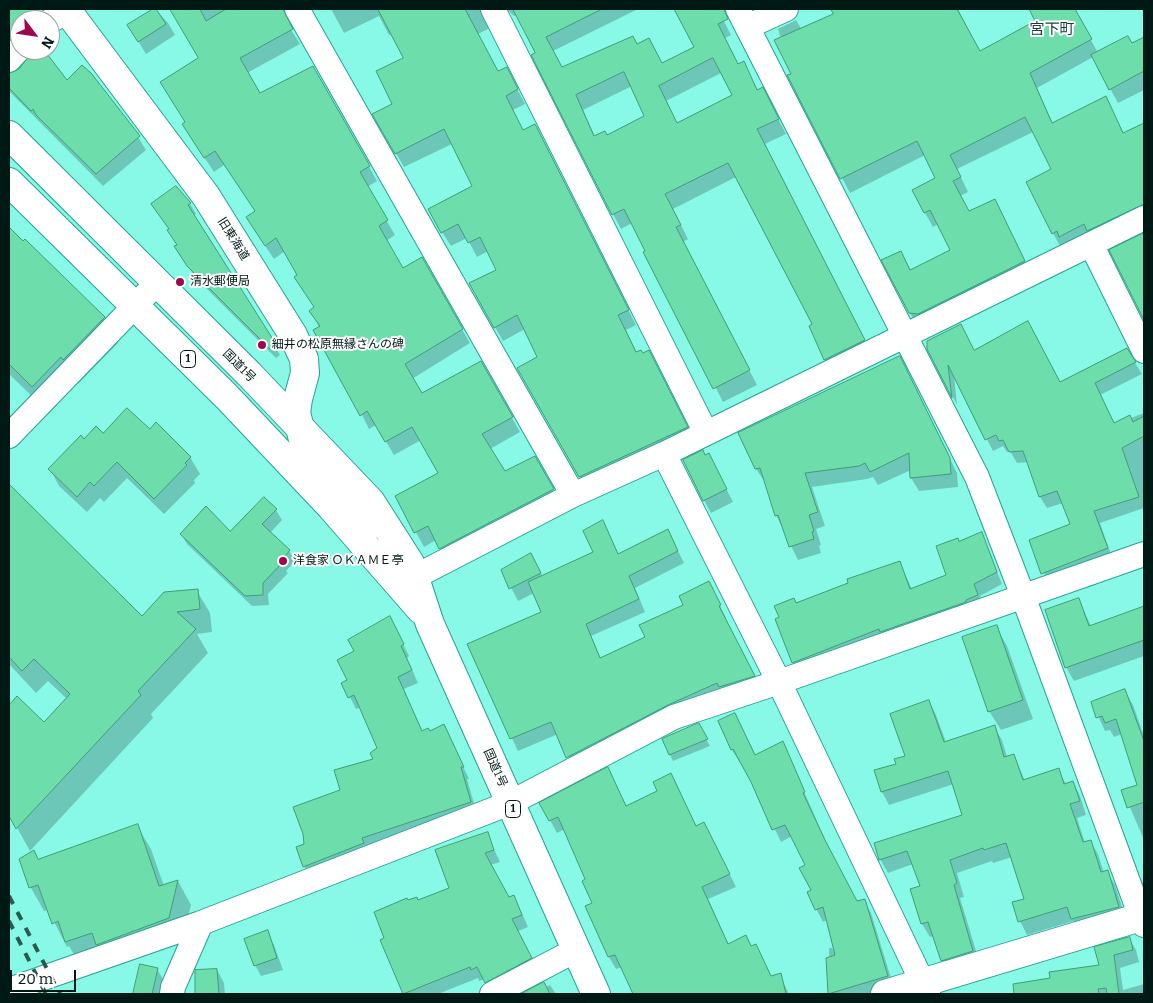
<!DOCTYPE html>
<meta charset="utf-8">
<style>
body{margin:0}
#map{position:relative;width:1153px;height:1003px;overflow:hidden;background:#89f9e7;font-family:Bitter,serif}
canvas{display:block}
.frame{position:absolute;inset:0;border:10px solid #011915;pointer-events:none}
.north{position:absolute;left:10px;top:10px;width:50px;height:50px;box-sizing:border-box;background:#fff;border:1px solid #99a3a1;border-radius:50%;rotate:121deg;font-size:14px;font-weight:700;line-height:20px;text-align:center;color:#011915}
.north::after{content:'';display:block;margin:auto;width:18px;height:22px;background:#9e074f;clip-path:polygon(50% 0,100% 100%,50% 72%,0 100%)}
.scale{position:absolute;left:10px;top:970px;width:66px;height:22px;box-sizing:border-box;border:2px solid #011915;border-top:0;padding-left:6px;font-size:15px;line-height:18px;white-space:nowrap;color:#011915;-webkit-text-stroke:4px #fff;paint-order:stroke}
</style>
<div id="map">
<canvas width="1153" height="1003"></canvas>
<div class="frame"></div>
<div class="north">N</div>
<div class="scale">20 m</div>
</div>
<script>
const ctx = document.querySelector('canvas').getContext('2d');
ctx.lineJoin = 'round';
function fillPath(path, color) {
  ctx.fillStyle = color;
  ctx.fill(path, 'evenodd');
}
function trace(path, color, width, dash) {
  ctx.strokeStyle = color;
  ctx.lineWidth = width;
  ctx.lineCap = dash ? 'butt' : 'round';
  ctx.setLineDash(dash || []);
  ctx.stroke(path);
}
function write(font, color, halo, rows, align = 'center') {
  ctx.font = font + ' Bitter,"Noto Sans JP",serif';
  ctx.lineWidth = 4;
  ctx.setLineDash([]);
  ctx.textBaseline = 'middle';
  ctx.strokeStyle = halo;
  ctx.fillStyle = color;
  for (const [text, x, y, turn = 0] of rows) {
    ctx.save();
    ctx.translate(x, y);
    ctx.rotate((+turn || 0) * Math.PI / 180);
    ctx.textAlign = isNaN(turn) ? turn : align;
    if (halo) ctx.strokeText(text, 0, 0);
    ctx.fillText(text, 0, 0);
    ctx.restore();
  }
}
fillPath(new Path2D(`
 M9,9H32L39,20H20V49L9,60Z
 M155,9L168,23L175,35L146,54L129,26Z
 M177,9H278L300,44L247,73L259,95L313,67L377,181L367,187L395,235L386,241L402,269L421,258L470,343L412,379L421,395L481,363L520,432L490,449L505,473L535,458L561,504L449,562L436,540L424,547L397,497L440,473L421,440L394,455L376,425L369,429L311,311L315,308L285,251L274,259L256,232V212L224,165L214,172L192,139L186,123L200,59L173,11Z
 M331,9H638L553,51L562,69L637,45L663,69L695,47L678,14L688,9H718L731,35L725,38L739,65L751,77L758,91L770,103L786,134L765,144L872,355L834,374L825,359L813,325L736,177L673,209L688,239L683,242L757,385L723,402L632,223L621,229L613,214L517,15L514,16L509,11H496L489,17L488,29L478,34L498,73L514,83L525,104L513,110L523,131L535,125L636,325L626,330L637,353L657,366L695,442L588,491L519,369L539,358L525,329L503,341L470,284L497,270L488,251L477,257L467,238L451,246L442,232L473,186L452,144L404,167L374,114L394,105L404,58L392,34L389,35L379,16L344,33ZM721,73L733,96L678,125L666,101ZM632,86L646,117L607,137H595L583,110Z
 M832,9H958L980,52L1037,21L1030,9H1074L1098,53L1132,45L1144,38V90L1118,103L1093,57L1037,88L1053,124L1113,112L1124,134L1144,124V201L1132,206L1141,223L1061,248L1053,233V170L1033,132L957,169L968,192L960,196L969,213L995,200L1032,276L918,327L910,313L900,252L911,271L952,251L938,224L933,227L925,213L937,178L925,155L850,193L789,76L792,74L778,29L796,20L802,30L835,14Z
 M35,50H42L67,82L138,137L146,150L103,186L9,91V75L14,74L31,58Z
 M176,187L190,204L196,214L193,216L274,345L280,355L276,358L195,277L182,257L170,230Z
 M13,232L104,318L118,343L78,384L76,381L47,411L9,374V237Z
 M1144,235V318L1111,251Z
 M928,348L974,351L1060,383L1127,350L1142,374L1100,395L1115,424L1144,413V508L1100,523L1113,560L1049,585L1031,540L1071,525L1063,503L1047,508L1040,497L1029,462L1017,463L1010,451L1007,452L1003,446L993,451L954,375L957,405Z
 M907,371L957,473L958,487L919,491L911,478V470L878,485L873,477L867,479L812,487L825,526L816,529L821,545L819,546L821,553L798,560L776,515L765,482L756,469L740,433Z
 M150,430L190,457L200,474L194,480L195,483L164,514L127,478L104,502L100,498L87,512L59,486L50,469L84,440L103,434Z
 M709,455L733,502L711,513L704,500Z
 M9,486L142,618L197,591L210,613L212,632L197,634L208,653L151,714L153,718L30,851L9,813V707L17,698L44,723L67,699L48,681L36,693L9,664Z
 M264,498L276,510L282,520L270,533L289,551L295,561L286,571L288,573L268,594L269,605L252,606L187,544L181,534L230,533Z
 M981,533L1002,584L980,596L984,607L800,674L793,662L796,604L900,563L912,589L948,576L959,542Z
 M609,534L619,555L674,543L684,563L635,588L645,612L591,636L601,659L647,638L685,605L715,595L726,618L725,619L760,688L574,769L558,734L518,751L468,645L543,613L534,593L518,601L502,570L538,567L543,577L595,552Z
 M1079,600L1091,626L1144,607V656L1074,681L1066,667Z
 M996,627L1007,646L1033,719L1001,730L989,711Z
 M396,629L409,656L407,658L418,683L404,689L422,732L429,733L444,726L469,779H467L477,814L311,878L304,866L306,845L341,791L375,759L379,748L361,707L356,709L343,683L349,681Z
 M1125,691L1133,705L1144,736V840L1123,791L1138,785L1122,734L1114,737L1110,730L1105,731L1092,703Z
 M929,701L936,715L946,742L994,727L1002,740L1007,757L1014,755L1025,781L1058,770L1066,784L1073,782L1080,796L1086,815L1077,818L1085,843L1090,841L1098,854L1104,873L1107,872L1115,885L1126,920L1080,932L1073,921L1027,935L1020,921L1026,900L1012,857L993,863L992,861L957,873L964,897L960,898L980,964L950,973L943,960L934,936L930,937L922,924L912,890L921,887L913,864L888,873L880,859L963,815L954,784L889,805L882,792L875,771L897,764L907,757Z
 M735,715L756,756L783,743L832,856L857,903L864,901L871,913L894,988L876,994H830L829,948H832L835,953L827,920L823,922L808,893L813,891L807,865L792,836L781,842L752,782L732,750L720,722Z
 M698,725L710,746L673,761L663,740Z
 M608,769L627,807L659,792L671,775L696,827L711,836L736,887L708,899L729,945L751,947L755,945L772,977L780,975L789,994H635L622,967L616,969L609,957L586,907L594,903L587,880L565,829L557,833L541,804Z
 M137,826L151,849L164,886L178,881L191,905L182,942L111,968L105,957L80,965L69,946L67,947L48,910L44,911L31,888L20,860H38Z
 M487,834L500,862L490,865L509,899L513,897L520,909L528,927L518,931L537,970L493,994L484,979L479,981L478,978L438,994H404L381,940L386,938L408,902H418L450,888Z
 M267,932L274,945L283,970L261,976L254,963Z
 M1129,938L1136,950L1139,962L1120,968L1123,990L1144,984V994H1024L1022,984L1052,979L1100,966Z
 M141,966L157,969L164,981L161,994H135Z
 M217,970L224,983L225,994H195L196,971Z
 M544,984L546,987L550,985L556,994H524Z`), '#0003');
const building = new Path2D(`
 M9,9H39L27,20H20V27L9,37Z
 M153,9H156L166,24L138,42L127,25Z
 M170,9H200L206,21L226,9H283L293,29L240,58L260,93L313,66L370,166L360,172L388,220L379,226L403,268L422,257L463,329L405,364L422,393L481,361L513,417L482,434L505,471L535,456L554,489L439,549L428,526L414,533L395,496L438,473L412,427L385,442L367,411L360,416L313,330L320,326L309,311L314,307L294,277L297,275L276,238L265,246L246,217L255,211L215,151L204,158L182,124L185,122L160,82L198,58Z
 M378,9H465L498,71L507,67L518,89L506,96L523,130L535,124L629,310L618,315L636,352L641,350L643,353L649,350L688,427L579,477L517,368L537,357L517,315L494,328L469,283L496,270L480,237L468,243L458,224L441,233L428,209L472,186L444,129L395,154L372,114L392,104L376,71L403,58Z
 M513,9H602L546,37L562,67L633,36L637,44L649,38L662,63L694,47L674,9H724L728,19L718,24L738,64L744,61L757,90L763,87L779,119L757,129L865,340L824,360L809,326L812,324L728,163L665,194L681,225L676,227L750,370L713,389L643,252L645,251L624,209L612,215L531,55L535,53ZM713,58L732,95L677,123L659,86ZM624,72L644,116L607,135L605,131L594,136L576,95Z
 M831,9H957L980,51L1035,21L1029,9H1075L1092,39L1030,73L1052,123L1106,96L1123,133L1144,123V204L1087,231L1084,224L1059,237L1057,231L1052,234L1026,182L1051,169L1025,117L950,155L961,177L953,181L969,211L995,199L1025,261L918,314L909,313L881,260L901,251L910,270L950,250L930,210L924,213L912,190L935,178L917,141L840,179L787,75L791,74L774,40L833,14Z
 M1128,36L1132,43L1144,37V71L1109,90L1091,55Z
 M33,50H44L67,80L82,65L91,73L140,136L96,174L36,115L33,109L31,111L9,88V73L19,69Z
 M176,186L191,203L188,205L276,344L270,349L187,266L174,246L177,245L167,230L169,229L151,204Z
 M9,227L23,241L25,239L105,317L63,360L61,357L32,387L9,364Z
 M1144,233V320L1109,250Z
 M1028,321L1060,382L1127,348L1136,362L1095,383L1114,423L1130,415L1133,422L1144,416V436L1122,448L1139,497L1094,511L1108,548L1041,574L1029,540L1070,524L1057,491L1039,497L1023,451L1009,452L1003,440L999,441L996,435L985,440L948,365L952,398L927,349V341L961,324L974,350Z
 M900,356L950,458L951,474L910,478L909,453L870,472L865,463L859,466L805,473L818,512L809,515L814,531L812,532L814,539L789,547L778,515L775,516L760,468L755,469L738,433Z
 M127,408L150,429L156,422L191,457L185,463L187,465L154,499L117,462L94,486L90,482L77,497L48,469L81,435L84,439L96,426L103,433Z
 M703,450L705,455L709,453L727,489L703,501L683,460Z
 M9,484L142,616L164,592L198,589L200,609L177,612L196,629L138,691L141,695L16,829L9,816V705L17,696L44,722L70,694L34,659L22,671L9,657Z
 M264,497L277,509L262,524L290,550L281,561L283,562L263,583V595L245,596L180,534L206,506L230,531Z
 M603,520L618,554L668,529L678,551L629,576L639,599L586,624L600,658L645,637L639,625L683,605L679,596L709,581L721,605L719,606L755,676L719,687L717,683L668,705L566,758L551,722L510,739L467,644L541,612L528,582L593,552L583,531Z
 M982,532L997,572L974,584L978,595L966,600V602L880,632L879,629L792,663L775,619L779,617L774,606L794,598L796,603L848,583L847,579L900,561L910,589L946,575L936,546L958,538L959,541Z
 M531,553L541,573L509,589L501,570Z
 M1079,598L1089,626L1144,606V640L1065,668L1045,610Z
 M390,616L404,644L401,646L412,670L398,677L422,731L428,728L430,731L444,724L464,767H461L471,802L362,838L364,843L303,867L296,847L304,844L303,834L293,807L340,790L334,770L373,759L370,753L377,748L354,695L348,698L341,683L347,680L337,660L354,651L348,640Z
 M997,625L1023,700L988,712L962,637Z
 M1125,689L1144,741V802L1127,808L1121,790L1137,785L1116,719L1105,723L1102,716L1096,718L1091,702Z
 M929,700L944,742L995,725L1004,757L1014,754L1023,780L1059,768L1064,784L1073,781L1080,801L1070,804L1083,842L1091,840L1101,872L1108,870L1119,907L1071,919L1067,907L1018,922L1012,902L1024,899L1006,843L984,850L983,848L950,860L957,883L954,885L973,951L941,961L928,922L921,924L910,889L920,886L907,851L879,860L874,843L962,815L948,771L881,792L874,770L896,764L894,759L905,756L890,714Z
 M735,713L755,755L783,741L805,792L803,793L826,842L857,901L865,899L888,976L828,994L826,958L835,955L823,907L815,910L807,892L811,890L799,868L805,865L785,825L772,830L751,782L733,749L731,750L718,721Z
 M699,723L708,739L669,755L662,739Z
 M608,767L626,806L657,791L653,782L671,773L696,826L704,822L730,874L702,887L728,944L746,935L751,946L756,944L771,976L781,973L786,994H633L615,955L608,957L585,906L592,903L582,881L585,879L558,817L549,821L539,803Z
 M138,824L159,886L178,880L169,918L96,945L92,933L65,942L58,921L52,924L38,885L29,888L19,859L34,850L38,859Z
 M488,832L494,850L485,853L509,897L514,895L522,915L512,919L532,958L485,983L477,967L471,970L470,967L403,994L380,940L384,938L374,912L407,898L408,900L417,897L418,900L449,888L435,850Z
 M268,930L277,958L254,966L244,939Z
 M1130,937L1133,950L1114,955L1119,994H1107L1106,988L1098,989L1099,994H1014L1013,984L1050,978L1049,972L1099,965L1094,947Z
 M140,964L158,968L152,994H133Z
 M217,969L219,994H195V970Z
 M544,982L550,994H521Z`);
fillPath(building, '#6ddeab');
trace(building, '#419c74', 1);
const minor = new Path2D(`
 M297,9L573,495
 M493,9L706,433
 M738,9L977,477L1023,596L1144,925
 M50,21L71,9
 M747,27L786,9
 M9,60L20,48
 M1091,244L1144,351
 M9,436L156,284
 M664,454L779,682L928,994
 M399,585L573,495L664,454L1144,218
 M9,990L201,923L510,803L674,717L779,682L1144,554
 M172,994L173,987L201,923
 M492,994L576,950`);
const tertiary = new Path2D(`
 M66,9L206,196L293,335L304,359L305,373L298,399L296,413L305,447L322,476L362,522L364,531L361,541
 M885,994L1144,916`);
const trunk = new Path2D(`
 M9,135L249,374L371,502L410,563L430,624L596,994
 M9,182L227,397L331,507L421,610`);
trace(minor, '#25a292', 26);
trace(tertiary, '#25a292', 30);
trace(trunk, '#25a292', 30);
trace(minor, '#fff', 24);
trace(tertiary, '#fff', 28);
trace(trunk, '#fff', 28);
trace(new Path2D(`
 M9,896L60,994
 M9,921L46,994`), '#285a52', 4, [9, 9]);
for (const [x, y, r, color] of [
 [180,282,5,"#9e074f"],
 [262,345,5,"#9e074f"],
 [283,561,5,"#9e074f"]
]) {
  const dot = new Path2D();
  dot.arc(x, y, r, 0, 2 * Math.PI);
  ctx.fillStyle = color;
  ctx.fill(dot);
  trace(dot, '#fff', 2);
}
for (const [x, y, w] of [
 [188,359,15],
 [513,809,15]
]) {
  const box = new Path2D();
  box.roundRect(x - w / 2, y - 8.5, w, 17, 4);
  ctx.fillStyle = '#fff';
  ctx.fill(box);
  trace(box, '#011915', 1);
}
write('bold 11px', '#011915', null, [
 ["1",188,359],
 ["1",513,809]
]);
write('12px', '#011915', '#fff', [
 ["旧東海道",233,239,58],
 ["国道1号",239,366,45],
 ["国道1号",495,768,66]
]);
write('12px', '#011915', '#fff', [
 ["清水郵便局",190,282],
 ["細井の松原無縁さんの碑",272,345],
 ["洋食家 ＯＫＡＭＥ亭",293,561]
], 'left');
write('15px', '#1a3d38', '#fff', [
 ["宮下町",1052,30]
]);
</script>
